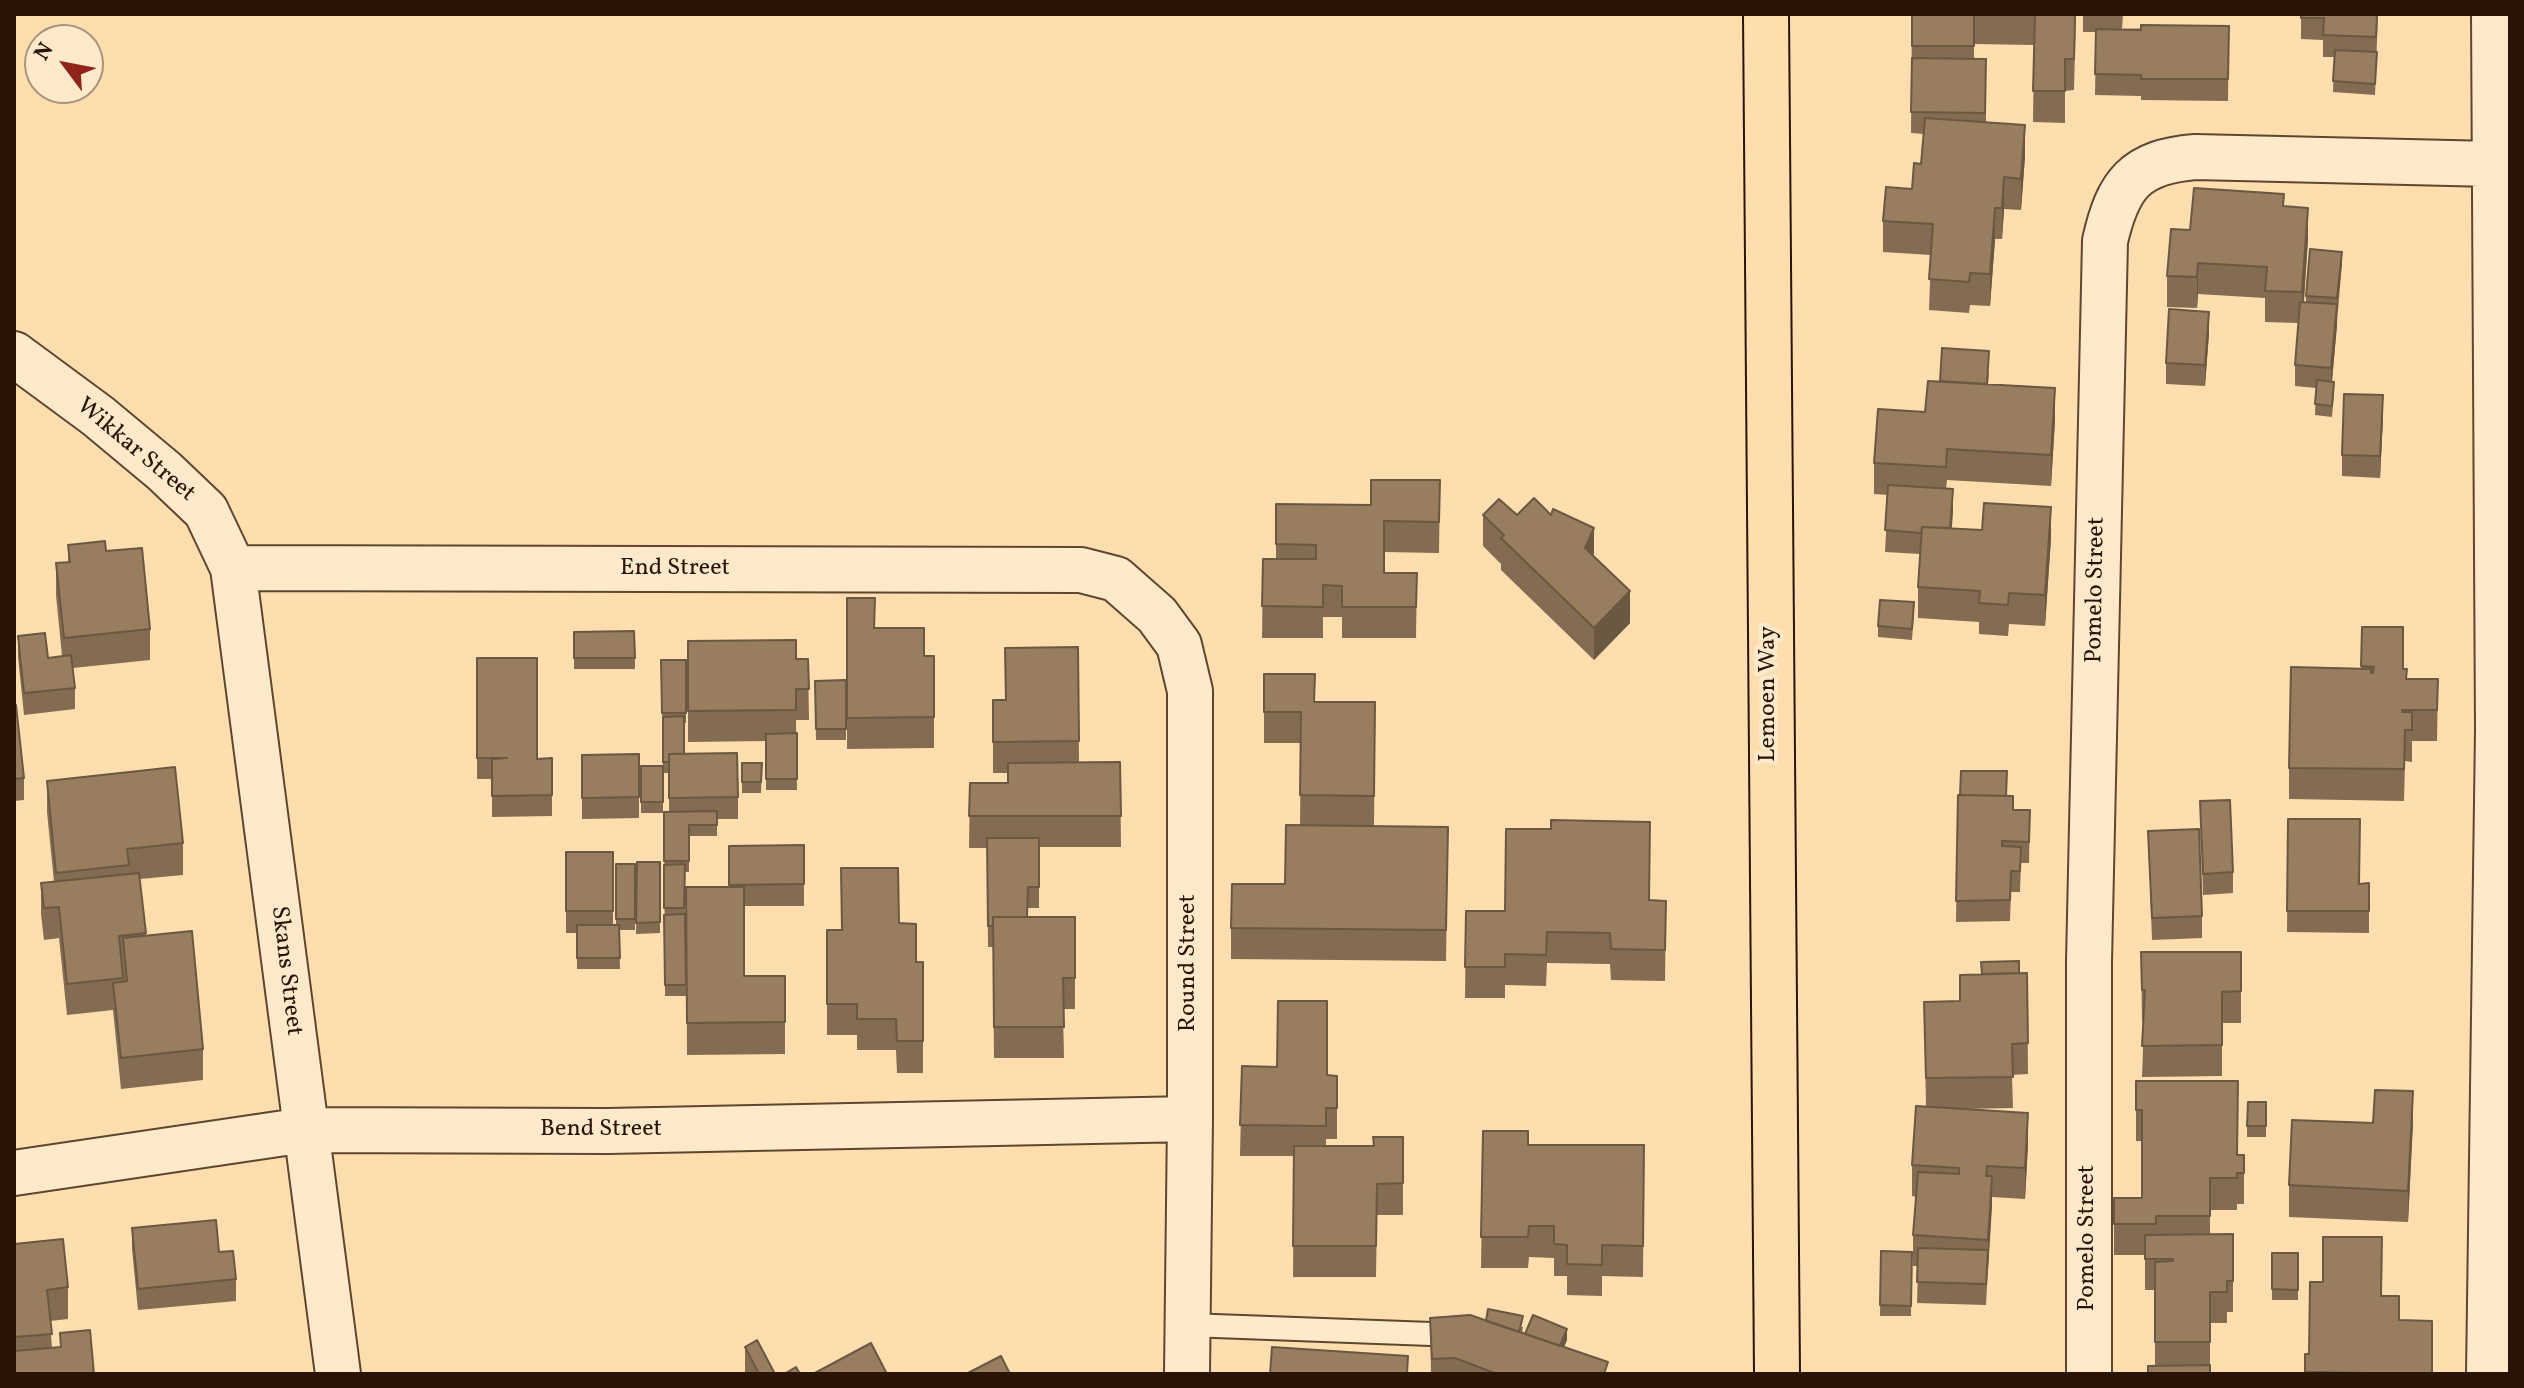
<!DOCTYPE html>
<style>
body{margin:0}
#map{position:relative;width:2524px;height:1388px;overflow:hidden;background:#feddaf;font-family:Vollkorn,serif}
canvas{display:block}
.frame{position:absolute;inset:0;border:16px solid #291406;pointer-events:none}
.north{position:absolute;left:24px;top:24px;width:80px;height:80px;box-sizing:border-box;background:#fee9cb;border:2px solid #a9947c;border-radius:50%;rotate:302deg;font-size:22px;font-weight:700;line-height:32px;text-align:center;color:#291406}
.north::after{content:'';display:block;margin:auto;width:28px;height:36px;background:#8f2418;clip-path:polygon(50% 0,100% 100%,50% 72%,0 100%)}
</style>
<div id="map">
<canvas width="2524" height="1388"></canvas>
<div class="frame"></div>
<div class="north">N</div>
</div>
<script>
const ctx = document.querySelector('canvas').getContext('2d');
ctx.lineJoin = 'round';
function trace(path, color, width, dash) {
  ctx.strokeStyle = color;
  ctx.lineWidth = width;
  ctx.lineCap = dash ? 'butt' : 'round';
  ctx.setLineDash(dash || []);
  ctx.stroke(path);
}
function fillPath(path, color) {
  ctx.fillStyle = color;
  ctx.fill(path, 'evenodd');
}
function write(font, color, halo, rows, align = 'center') {
  ctx.font = font + ' Vollkorn,serif';
  ctx.lineWidth = 8;
  ctx.setLineDash([]);
  ctx.textBaseline = 'middle';
  ctx.strokeStyle = halo;
  ctx.fillStyle = color;
  for (const [text, x, y, turn = 0] of rows) {
    ctx.save();
    ctx.translate(x, y);
    ctx.rotate((+turn || 0) * Math.PI / 180);
    ctx.textAlign = isNaN(turn) ? turn : align;
    if (halo) ctx.strokeText(text, 0, 0);
    ctx.fillText(text, 0, 0);
    ctx.restore();
  }
}
const lane = new Path2D(`
 M1188,1325L1458,1335`);
const street = new Path2D(`
 M14,354L98,416L164,471L206,511L233,568L338,1374
 M233,568L1081,570L1116,579L1157,615L1179,645L1190,691V1119L1187,1374
 M14,1173L305,1130L608,1131L1190,1119
 M2089,1374V961L2105,241C2118,184 2135,162 2195,157L2493,164
 M2489,1374L2498,730L2494,14`);
const highway = new Path2D(`
 M1766,14L1777,1374`);
trace(lane, '#5e4630', 26);
trace(street, '#5e4630', 48);
trace(highway, '#291406', 48);
trace(lane, '#fee9cb', 22);
trace(street, '#fee9cb', 44);
trace(highway, '#feddaf', 44);
fillPath(new Path2D(`
 M1912,14H2076L2074,90L2065,91V123L2033,122L2034,45L1974,44V58L1986,59V122L2025,156L2021,210L2004,209L2002,239H1995L1990,306L1970,305L1969,313L1929,310L1931,255L1883,252V221L1912,189L1921,164L1924,134L1911,133Z
 M2083,14H2123L2122,29L2229,26L2228,101L2141,100V96L2095,95L2096,32H2083Z
 M2301,14H2378L2375,95L2333,92L2334,57H2323V40L2301,39Z
 M2284,206L2308,239L2304,302H2306V296L2342,263L2332,382L2334,393L2332,417L2315,415L2316,388L2295,386V365L2298,323L2265,322V298L2198,294L2197,308L2167,307V276L2190,230Z
 M2209,333L2205,386L2166,384V363Z
 M1989,372L1988,384L2055,420L2051,486L1947,480L1946,489L1953,511L1951,528L2051,538L2045,626L2009,624L2008,636L1979,634V622L1918,618V587L1920,554L1885,552L1888,495L1874,494V463L1925,412L1940,381Z
 M2383,417L2380,478L2342,476V455Z
 M1440,480L1439,553L1384,552V573H1417L1416,638H1342V617H1323V638H1262L1263,559H1276V504L1371,505Z
 M1483,515H1517L1630,623L1594,660L1501,570V564L1483,546Z
 M68,545L106,551L150,629V660L73,668L75,688V709L24,715L18,657V636L48,658L62,656L56,595V563L68,562Z
 M847,598L875,628L924,656H934V748L847,749Z
 M1914,613L1912,640L1878,637V626Z
 M2362,627L2403,669L2407,679H2438L2437,741H2412V762L2405,761L2404,801L2289,799V768L2361,668Z
 M574,632L635,658V669H574Z
 M688,641L796,659H808L809,720H796L797,790H766V741L688,742Z
 M1078,647L1079,762H1120L1121,847H1039V908H1028V917H1075V1009H1063L1064,1058H994L993,947H988L987,848H969L970,783H1008V773H993V700H1005Z
 M477,658L537,759L552,758V816L492,817V779H477Z
 M661,660H686V723H684V754L738,797V819H717V836H689V872H685L686,996H665L664,812H669V773H663Z
 M1264,674L1315,702H1375L1374,826L1448,827L1446,961L1231,959V928L1285,884L1300,825L1301,743H1264Z
 M846,680V740H816L815,681Z
 M14,705L24,778V800L14,801Z
 M639,754V818L582,819V755Z
 M742,763H762L761,793H742Z
 M641,766H663V813H641Z
 M47,781L183,843V875L140,879L146,936L203,1049V1080L121,1089L113,1010L67,1015L59,938L44,940L41,914V883L54,882L47,812Z
 M1958,795L2007,796L2013,810H2030L2029,863H2021L2020,892H2011L2010,921L1956,922Z
 M2200,801L2233,872V893L2203,895Z
 M2288,819L2360,884L2369,883V933L2287,932Z
 M2148,831L2202,916V938L2152,940Z
 M804,845V906H744V976H785V1054L687,1055L686,887H729V846Z
 M566,852H613V925H616V864H635V930H619L620,969H577V933H566Z
 M637,862H660V933L636,934Z
 M1666,901L1665,981L1611,980L1610,964L1547,963L1546,986L1505,985V998H1465L1466,911H1505Z
 M899,923L916,962H923V1073H897L896,1050H857V1035H827V930H842Z
 M2141,952H2241V1023H2222V1076L2142,1077L2144,1021H2142Z
 M2019,973H2027L2028,1074L2012,1075L2013,1108L1961,1109L2028,1144L2025,1199L1992,1197L1986,1305L1917,1303L1918,1266H1913V1235L1916,1197L1912,1196V1165L1926,1106L1924,1002L1960,1001Z
 M1242,1066L1277,1067L1327,1075L1337,1107V1139H1326V1146H1373L1403,1137V1215H1377L1376,1277H1293L1294,1156H1240Z
 M2136,1081L2237,1155H2244V1204H2237V1210H2210V1235L2233,1234V1312H2227V1323H2210V1374L2155,1366V1290H2145V1255H2114V1198H2142V1141H2136Z
 M2266,1102V1137H2247V1126Z
 M2413,1122L2408,1222L2289,1217V1185L2373,1123Z
 M1483,1131L1528,1145H1644L1643,1277L1602,1276V1296L1567,1295V1276H1554V1258L1529,1257L1528,1268H1481Z
 M132,1228L236,1279V1301L138,1310L132,1249Z
 M14,1244L68,1287V1319L50,1321L52,1348L60,1347V1333L94,1374H14Z
 M1881,1251L1912,1252L1911,1316H1880Z
 M2272,1253H2298V1300H2272Z
 M2382,1296L2399,1320L2432,1374H2305V1354H2309Z
 M1430,1318L1486,1321L1523,1327L1522,1333L1567,1340L1564,1347L1608,1374H1431Z
 M745,1347L775,1374H745Z`), '#836c51');
fillPath(new Path2D(`
 M2025,125V156L2021,210V179Z
 M2004,177V209L2002,239V208Z
 M1995,208V239L1990,306V274Z
 M2308,208V239L2302,324V292Z
 M2342,252V263L2337,309V298Z
 M2198,263V294L2197,308V277Z
 M2337,304V326L2331,390V368Z
 M2209,312V333L2205,386V365Z
 M2055,388V420L2051,486V455Z
 M2383,395V417L2380,478V456Z
 M1953,489V511L1950,556V535Z
 M2051,507V538L2045,626V595Z
 M1594,528V559L1585,548Z
 M1630,591V623L1594,660V628Z
 M2413,1091V1122L2408,1222V1191Z
 M2028,1113V1144L2025,1199V1168Z
 M1992,1176V1207L1988,1271V1240Z
 M1567,1329V1340L1554,1371V1360Z`), '#6a5842');
const building = new Path2D(`
 M1912,14H1974V46H1912Z
 M2035,14H2075L2074,59H2065V91H2033Z
 M2301,14H2377L2376,37L2323,35L2324,18H2301Z
 M2141,25L2229,26L2228,79H2141V75L2095,74L2096,29L2141,30Z
 M2335,50L2377,52L2375,84L2333,81Z
 M1912,58L1986,59L1985,113L1911,112Z
 M1925,118L2025,125L2021,179L2004,177L2002,208H1995L1990,274L1970,273L1969,282L1929,279L1933,224L1883,221L1886,187L1912,189L1914,163L1921,164Z
 M2194,188L2284,194L2283,206L2308,208L2302,292L2265,291L2267,267L2198,263L2197,277L2167,276L2171,229L2190,230Z
 M2310,249L2342,252L2337,298L2306,296Z
 M2300,302L2337,304L2331,368L2295,365Z
 M2169,309L2209,312L2205,365L2166,363Z
 M1942,348L1989,351L1987,384L1940,381Z
 M2317,380L2334,382L2332,406L2315,404Z
 M1928,381L2055,388L2051,455L1947,449L1946,467L1874,463L1878,409L1925,412Z
 M2344,394L2383,395L2380,456L2342,455Z
 M1371,480H1440L1439,522L1384,521V573H1417L1416,607H1342V586L1323,585V607L1262,606L1263,559H1316V545L1276,544V504L1371,505Z
 M1888,485L1953,489L1950,528L1922,527L1921,533L1885,530Z
 M1534,498L1551,515L1553,509L1594,528L1585,548L1630,591L1594,628L1501,538L1504,535L1483,515L1499,499L1517,515Z
 M1984,503L2051,507L2045,595L2009,593L2008,605L1979,603L1980,591L1918,587L1922,527L1982,530Z
 M105,541L106,551L142,548L150,629L64,638L56,563L70,562L68,545Z
 M847,598H875L874,628H924V656H934V717L847,718Z
 M1880,600L1914,602L1912,629L1878,626Z
 M2362,627H2403V669H2407L2406,679H2438L2437,710H2402V712H2412V730H2405L2404,769L2289,768L2291,667L2371,669V673H2373L2374,667L2361,666Z
 M634,631L635,658H574V632Z
 M45,633L48,658L71,655L75,688L24,693L18,636Z
 M796,640V659H808L809,689H796V710L688,711V641Z
 M1078,647L1079,741L993,742V700H1006L1005,648Z
 M477,658H537V759L552,758V795L492,796V759L507,758H477Z
 M661,660H686V713H662Z
 M1264,674H1315L1314,702H1375L1374,796L1300,795L1301,712H1264Z
 M846,680V729H816L815,681Z
 M14,705H16L24,778L14,779Z
 M684,716V754H669V762H663V717Z
 M797,733V779H766V734Z
 M737,753L738,797L669,798V754Z
 M639,754V797L582,798V755Z
 M1120,762L1121,816H969L970,783H1008V763Z
 M742,763H762L761,782H742Z
 M641,766H663V802H641Z
 M175,767L183,843L127,849L129,865L56,873L47,781Z
 M1961,771H2007L2006,796L1960,795Z
 M1958,795L2013,796V810H2030L2029,842L2002,841V846L2021,847L2020,871H2011L2010,900L1956,901Z
 M2230,800L2233,872L2203,874L2200,801Z
 M717,811V825H689V861H664V812Z
 M2288,819H2360L2359,884L2369,883V911H2287Z
 M1551,820L1650,822L1649,900L1666,901L1665,950L1611,949L1610,933L1547,932L1546,955L1505,954V967H1465L1466,911H1505L1506,829H1551Z
 M1286,825L1448,827L1446,930L1231,928L1232,884H1285Z
 M2199,829L2202,916L2152,918L2148,831Z
 M987,838H1039V887H1028L1027,917H993V926H988Z
 M804,845V884L729,885V846Z
 M566,852H613V911H566Z
 M637,862H660V922L636,923Z
 M616,864H635V919H616Z
 M685,864L684,908H664V865Z
 M841,868H898L899,923L916,924V962H923V1041H897L896,1019H857V1004H827V930H842Z
 M139,873L146,933L119,936L123,978L67,984L59,907L44,908L41,883Z
 M686,887H744V976H785V1022L687,1023Z
 M685,914L686,985H665L664,915Z
 M993,917H1075V978H1063L1064,1027H994Z
 M577,925H619L620,958H577Z
 M192,931L203,1049L121,1058L113,983L127,981L123,938Z
 M2141,952H2241V991L2222,992V1045L2142,1046L2145,990H2142Z
 M2019,961V973L1982,974L1981,962Z
 M2027,973L2028,1043L2012,1044L2013,1077L1926,1078L1924,1002L1960,1001V975Z
 M1278,1001H1327V1075L1337,1076V1108H1326V1126L1240,1125L1242,1066L1277,1067Z
 M2136,1081H2238L2237,1155H2244V1173H2237V1178H2210V1216H2156V1224H2114V1198H2142V1110H2136Z
 M2375,1090L2413,1091L2408,1191L2289,1185L2292,1120L2373,1123Z
 M2248,1102H2266V1126H2247Z
 M1916,1106L2028,1113L2025,1168L1987,1166L1986,1176H1992L1988,1240L1913,1235L1918,1172L1959,1174V1168L1912,1165Z
 M1483,1131H1528V1145H1644L1643,1246L1602,1245V1265L1567,1264V1245L1554,1244V1226H1529L1528,1237H1481Z
 M1373,1137H1403V1183L1377,1184L1376,1246H1293L1294,1146H1374Z
 M216,1220L219,1252L233,1251L236,1279L138,1289L132,1228Z
 M2233,1234V1281H2227V1292H2210V1342H2155V1262L2173,1261V1259H2145V1235Z
 M2323,1237H2382L2381,1296H2399V1320L2432,1321V1374L2305,1372V1354H2309L2310,1282H2323Z
 M63,1239L68,1287L47,1290L52,1334L14,1337V1244Z
 M1918,1248L1988,1250L1986,1284L1917,1282Z
 M1881,1251L1912,1252L1911,1306L1880,1305Z
 M2272,1253H2298V1290L2272,1289Z
 M1488,1309L1523,1316L1519,1332L1486,1321Z
 M1470,1315L1608,1362L1604,1374H1497L1455,1358L1432,1359L1430,1318Z
 M1533,1315L1567,1329L1560,1346L1525,1334Z
 M90,1330L94,1374H14V1351L61,1347L60,1333Z
 M757,1340L775,1374H759L745,1347Z
 M871,1343L887,1374H813Z
 M1272,1347L1408,1356L1407,1374H1270Z
 M1001,1356L1010,1374H966Z
 M2210,1365V1374H2148V1366Z
 M796,1367L800,1374H784Z`);
fillPath(building, '#987d5e');
trace(building, '#6a5842', 2);
write('24px', '#291406', '#fee9cb', [
 ["Wikkar Street",135,451,40],
 ["End Street",675,570],
 ["Pomelo Street",2097,590,-89],
 ["Lemoen Way",1770,694,-90],
 ["Round Street",1190,963,-90],
 ["Skans Street",285,971,83],
 ["Bend Street",601,1131],
 ["Pomelo Street",2089,1238,-90]
]);
</script>
